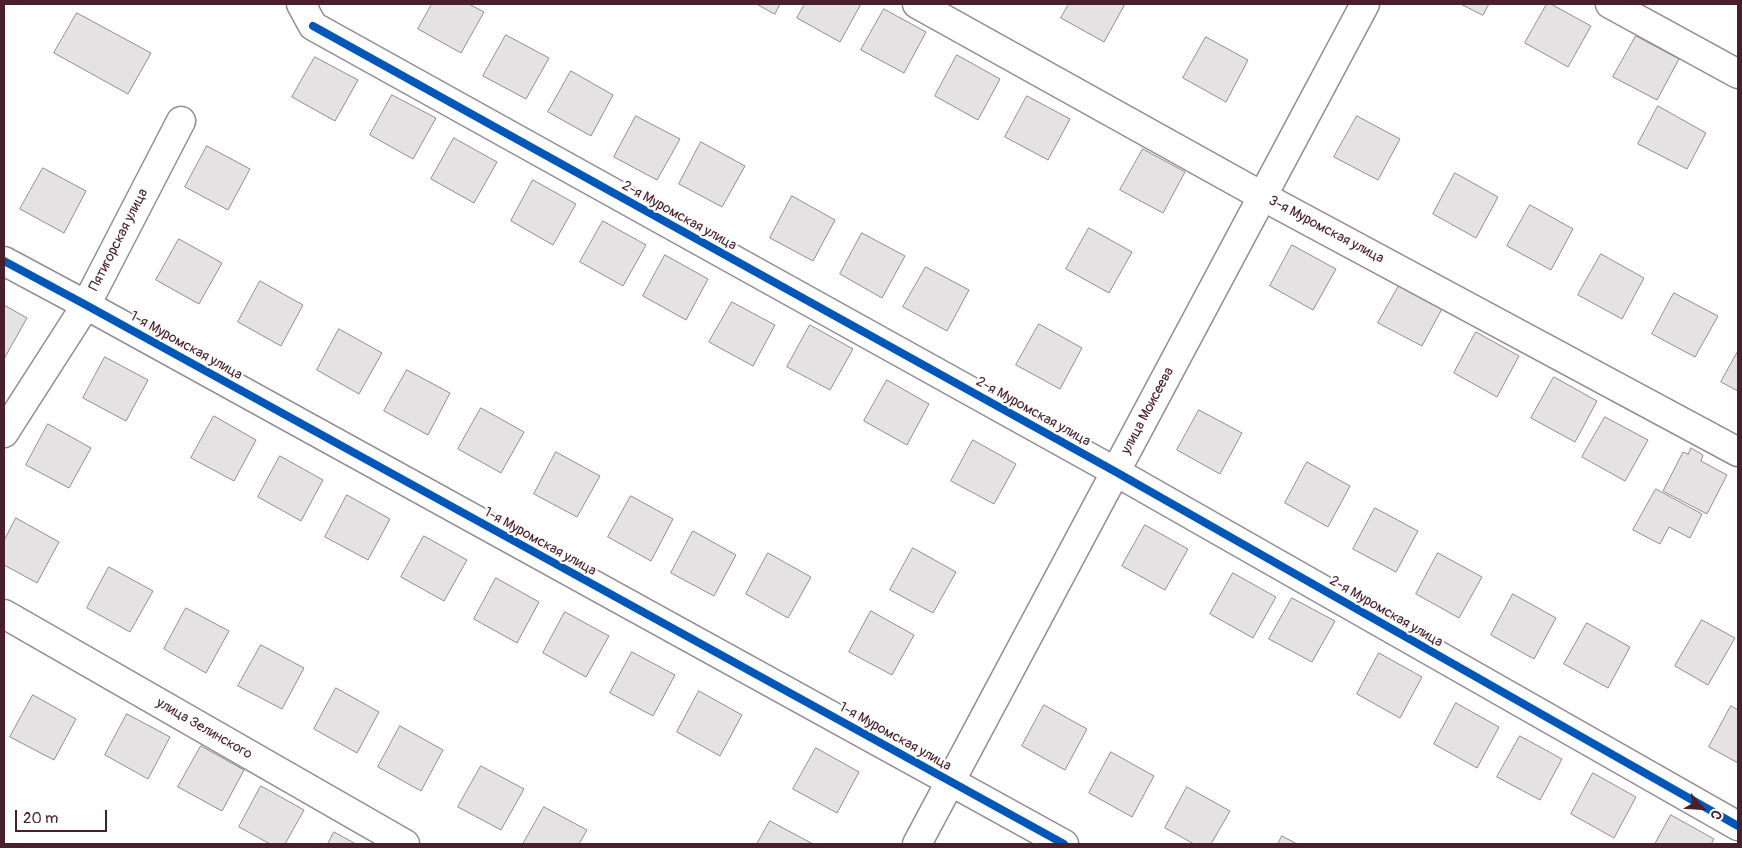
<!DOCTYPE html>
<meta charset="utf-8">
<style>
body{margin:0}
#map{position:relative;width:1742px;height:848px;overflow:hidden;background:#fff;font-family:Pangolin,sans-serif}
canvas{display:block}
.frame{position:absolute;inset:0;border:5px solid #4a1f2b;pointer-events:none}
.north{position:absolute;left:1677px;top:783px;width:50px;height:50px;-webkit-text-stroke:4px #fff;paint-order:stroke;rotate:116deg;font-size:14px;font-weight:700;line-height:20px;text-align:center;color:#4a1f2b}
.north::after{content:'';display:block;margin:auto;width:18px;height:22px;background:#4a1f2b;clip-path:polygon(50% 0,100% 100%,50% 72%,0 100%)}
.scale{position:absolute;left:15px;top:810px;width:92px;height:22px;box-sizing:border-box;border:2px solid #4a1f2b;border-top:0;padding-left:6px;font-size:15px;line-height:18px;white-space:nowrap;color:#4a1f2b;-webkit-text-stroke:4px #fff;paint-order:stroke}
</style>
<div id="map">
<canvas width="1742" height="848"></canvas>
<div class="frame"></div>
<div class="north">С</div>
<div class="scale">20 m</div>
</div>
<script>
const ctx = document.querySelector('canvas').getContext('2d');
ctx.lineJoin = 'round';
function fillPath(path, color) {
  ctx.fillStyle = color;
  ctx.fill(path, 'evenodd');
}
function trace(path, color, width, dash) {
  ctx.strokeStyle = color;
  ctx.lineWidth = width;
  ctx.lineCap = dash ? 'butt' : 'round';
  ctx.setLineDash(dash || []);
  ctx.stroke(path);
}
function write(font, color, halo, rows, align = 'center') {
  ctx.font = font + ' Pangolin,sans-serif';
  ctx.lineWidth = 4.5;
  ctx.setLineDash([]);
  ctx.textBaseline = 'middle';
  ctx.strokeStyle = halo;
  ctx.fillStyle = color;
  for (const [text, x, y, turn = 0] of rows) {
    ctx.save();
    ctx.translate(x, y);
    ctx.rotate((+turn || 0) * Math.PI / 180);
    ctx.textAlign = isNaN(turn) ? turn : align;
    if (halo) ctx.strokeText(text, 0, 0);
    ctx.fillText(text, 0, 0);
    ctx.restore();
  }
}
const building = new Path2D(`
 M432,4H469L484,12L461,53L418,29Z
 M757,4H780L775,14Z
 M805,4H861L840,42L797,18Z
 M1069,4H1125L1104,42L1061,18Z
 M1461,4H1489L1483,15Z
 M1547,4H1551L1591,26L1568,67L1525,43Z
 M884,9L926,32L904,73L861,50Z
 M77,13L151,53L128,94L54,53Z
 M506,35L549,58L526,99L483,76Z
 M1636,36L1679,59L1657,100L1613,77Z
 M1206,37L1248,60L1226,102L1183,78Z
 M957,55L1000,79L978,120L935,96Z
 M315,57L358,80L335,121L292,97Z
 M571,71L613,95L591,136L548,112Z
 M392,95L436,118L413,159L370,135Z
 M1027,96L1070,119L1048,160L1005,137Z
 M1658,106L1706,133L1687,169L1638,144Z
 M636,116L680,139L657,180L614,157Z
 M1357,116L1400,139L1378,180L1334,157Z
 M454,138L497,162L474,203L431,179Z
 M701,142L745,166L722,207L679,184Z
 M207,146L250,169L228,210L185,187Z
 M1143,149L1185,172L1163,213L1120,190Z
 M43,168L86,191L64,233L20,209Z
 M1455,173L1498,197L1476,238L1433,214Z
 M533,180L576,204L553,245L511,221Z
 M792,196L835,220L813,261L770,238Z
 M1530,205L1573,229L1551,270L1507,246Z
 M603,221L646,245L623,286L580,262Z
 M1089,228L1132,252L1109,293L1066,269Z
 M862,233L905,256L882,298L840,274Z
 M179,239L222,263L199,304L156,280Z
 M1292,245L1336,269L1313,310L1270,286Z
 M1601,254L1644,278L1622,319L1578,295Z
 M665,255L708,279L686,320L643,296Z
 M926,267L969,290L947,331L903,307Z
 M260,281L303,305L281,346L238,322Z
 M1401,282L1444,305L1422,346L1378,323Z
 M1674,293L1718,316L1695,357L1652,334Z
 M732,302L775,325L753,366L709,342Z
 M4,305L27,318L4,359Z
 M1039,324L1082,348L1060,389L1016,365Z
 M810,325L853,349L830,390L787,367Z
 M339,329L382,353L359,394L317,370Z
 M1476,332L1519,356L1497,397L1454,373Z
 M1738,351V391L1721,382Z
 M105,357L148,380L126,421L83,398Z
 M407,370L450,393L428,435L384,411Z
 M1554,377L1597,401L1575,442L1531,418Z
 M887,380L929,404L907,445L864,421Z
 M481,408L524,432L501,473L458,449Z
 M1199,410L1242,433L1220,474L1177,450Z
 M214,416L256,440L234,481L191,458Z
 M1605,417L1648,440L1625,481L1582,457Z
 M48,424L91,448L69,488L26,465Z
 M973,440L1016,464L994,504L951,481Z
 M1691,448L1703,455L1701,461L1727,475L1707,514L1663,491L1683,452L1688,454Z
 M556,452L600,476L577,517L534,494Z
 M280,456L323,480L301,521L258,497Z
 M1307,462L1350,486L1328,527L1285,503Z
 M1656,489L1702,514L1690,538L1669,527L1660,544L1633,530Z
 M347,495L390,519L368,560L325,537Z
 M631,496L673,519L651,561L608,537Z
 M1375,508L1418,531L1396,572L1353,549Z
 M16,518L59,542L37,583L4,565V541Z
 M1145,525L1188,549L1165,590L1122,566Z
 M693,531L736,555L714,596L671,573Z
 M424,536L467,560L444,601L401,577Z
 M913,548L956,572L933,613L890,590Z
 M768,553L811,577L788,618L746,594Z
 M1438,553L1482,577L1459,618L1416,594Z
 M109,567L153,591L130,632L87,608Z
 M1233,573L1276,597L1253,638L1210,614Z
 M496,578L539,602L517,643L474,619Z
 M1513,594L1556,618L1534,659L1491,635Z
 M1292,598L1335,621L1312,662L1269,639Z
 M186,608L229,631L206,673L164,649Z
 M871,611L914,635L892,675L849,652Z
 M565,612L609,636L586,677L543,653Z
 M1702,620L1735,638L1708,685L1675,666Z
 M1587,623L1630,647L1608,688L1564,664Z
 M261,645L304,668L282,709L238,686Z
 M632,652L675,675L653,716L610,693Z
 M1379,653L1422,677L1400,718L1357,694Z
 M336,688L379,712L357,753L314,729Z
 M699,691L742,715L720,756L677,732Z
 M33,695L76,719L54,760L10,737Z
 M1456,703L1499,727L1477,768L1434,744Z
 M1044,705L1087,729L1065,770L1022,746Z
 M1731,706L1738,710V763L1709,747Z
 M127,714L170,737L148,779L105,755Z
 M400,726L443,750L421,791L378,767Z
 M1520,736L1562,759L1540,800L1497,777Z
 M201,746L244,770L222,811L178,787Z
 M816,748L859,772L837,813L793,789Z
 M1111,752L1154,776L1132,817L1089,793Z
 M481,766L524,789L501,830L458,807Z
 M1593,773L1636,797L1614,838L1571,814Z
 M261,786L304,810L285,844H270L239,827Z
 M1187,787L1230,811L1211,844H1194L1165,828Z
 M544,807L587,830L579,844H523Z
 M1671,815L1714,839L1711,844H1655Z
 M770,821L813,844H757Z
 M334,832L356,844H328Z
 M1282,836L1297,844H1278Z`);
fillPath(building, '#e4e2e3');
trace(building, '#948c8e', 1);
const minor = new Path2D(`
 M301,4L313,26L1116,472L1738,826
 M917,4L1262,196L1738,452
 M1610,4L1738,74
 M4,261L86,305L1064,844
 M4,433L86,305L181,121
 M4,614L405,844
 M917,844L1365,4`);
trace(minor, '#948c8e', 31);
trace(minor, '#fff', 28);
trace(new Path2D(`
 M313,26L1116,472L1738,826
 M4,261L86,305L1064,844`), '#0057b8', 8);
write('14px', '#4a1f2b', '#fff', [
 ["2-я Муромская улица",679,216,29],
 ["3-я Муромская улица",1326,230,28],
 ["Пятигорская улица",119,240,-63],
 ["1-я Муромская улица",186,346,29],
 ["улица Моисеева",1148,411,-62],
 ["2-я Муромская улица",1033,412,29],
 ["1-я Муромская улица",540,542,29],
 ["2-я Муромская улица",1386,612,30],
 ["улица Зелинского",204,729,30],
 ["1-я Муромская улица",895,737,29]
]);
</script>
